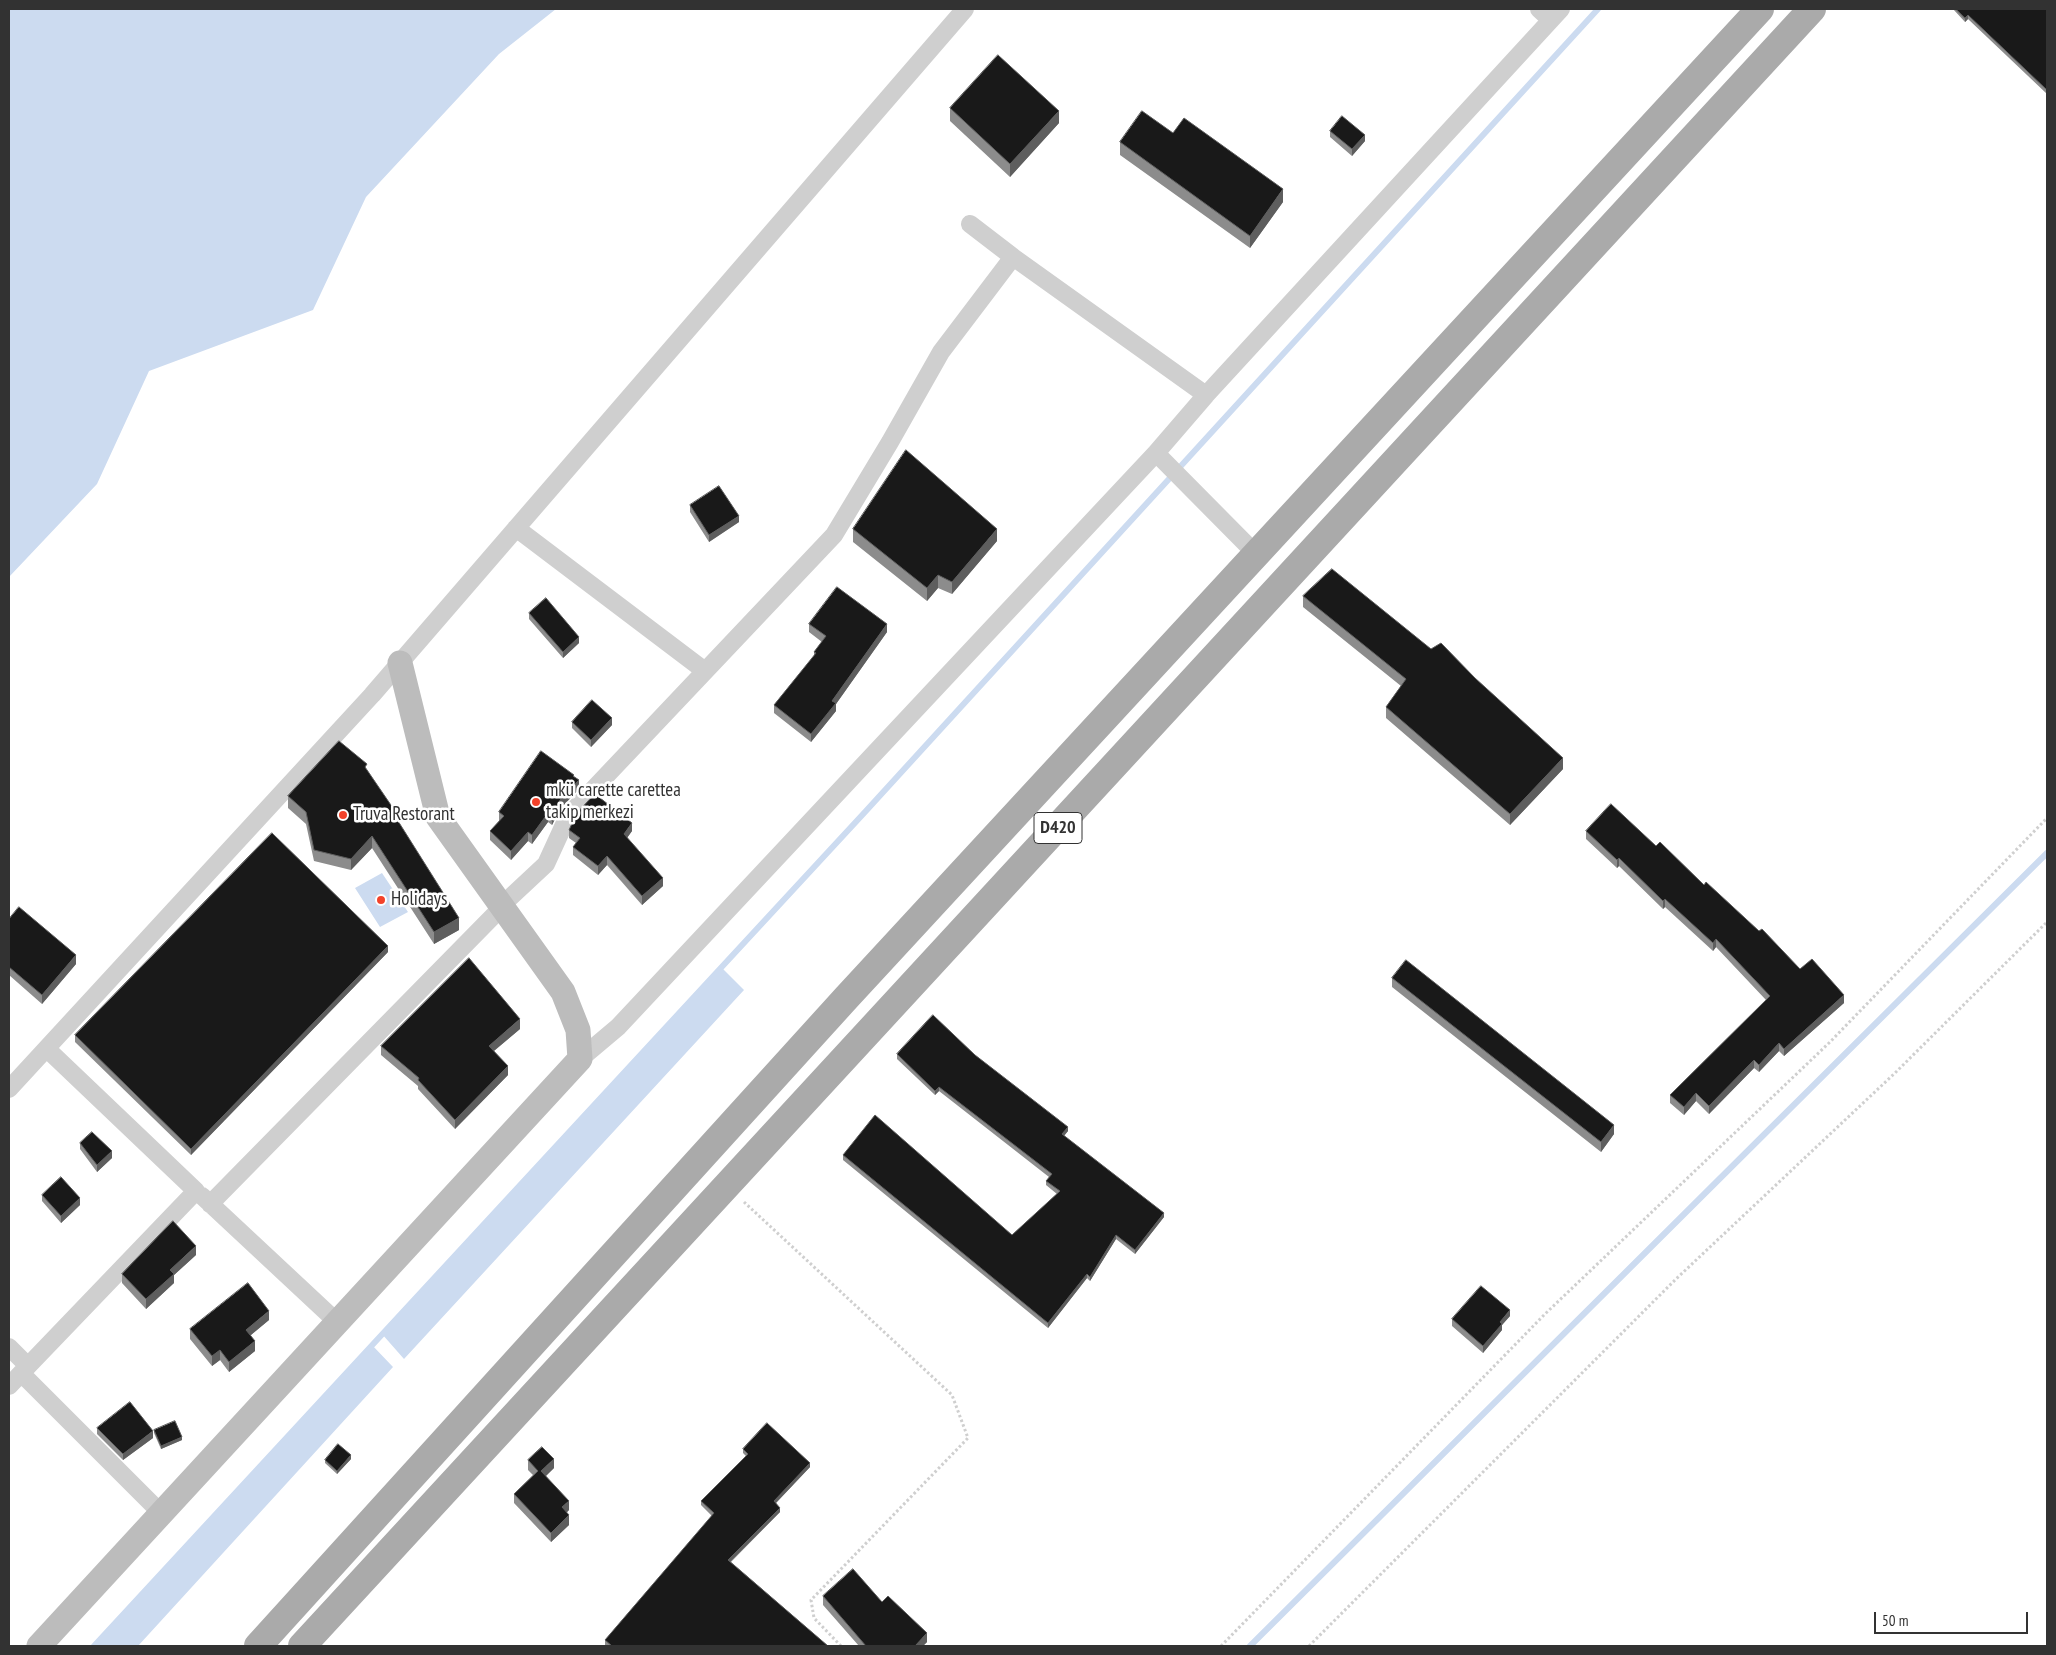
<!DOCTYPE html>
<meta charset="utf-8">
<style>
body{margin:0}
#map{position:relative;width:2056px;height:1655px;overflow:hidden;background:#fff;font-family:"PT Sans Narrow",sans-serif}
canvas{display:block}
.frame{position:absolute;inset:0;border:10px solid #323232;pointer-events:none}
.scale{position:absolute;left:1874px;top:1612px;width:154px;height:22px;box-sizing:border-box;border:2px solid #323232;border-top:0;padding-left:6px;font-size:15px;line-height:18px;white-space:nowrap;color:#323232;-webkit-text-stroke:4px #fff;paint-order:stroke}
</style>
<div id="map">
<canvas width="2056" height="1655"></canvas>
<div class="frame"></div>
<div class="scale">50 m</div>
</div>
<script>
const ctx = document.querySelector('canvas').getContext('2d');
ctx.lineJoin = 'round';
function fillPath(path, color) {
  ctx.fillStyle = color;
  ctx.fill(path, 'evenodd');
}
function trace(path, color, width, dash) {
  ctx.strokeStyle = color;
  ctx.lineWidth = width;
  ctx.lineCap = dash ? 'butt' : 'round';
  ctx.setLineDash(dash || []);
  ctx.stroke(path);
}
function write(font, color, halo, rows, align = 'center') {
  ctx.font = font + ' "PT Sans Narrow",sans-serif';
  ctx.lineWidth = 5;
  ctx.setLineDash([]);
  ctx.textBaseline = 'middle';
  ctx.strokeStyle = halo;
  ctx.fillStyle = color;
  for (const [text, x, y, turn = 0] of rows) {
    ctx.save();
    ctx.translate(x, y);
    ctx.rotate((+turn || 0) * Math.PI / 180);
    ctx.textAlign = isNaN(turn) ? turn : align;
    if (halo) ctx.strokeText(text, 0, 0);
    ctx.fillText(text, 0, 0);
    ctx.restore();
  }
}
fillPath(new Path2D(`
 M9,9H556L499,54L366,197L313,310L149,371L97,484L9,577Z
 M382,873L408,912L380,927L355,888Z
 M721,967L744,990L404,1359L382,1334Z
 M372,1345L393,1367L138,1646H96Z`), '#ccdbf0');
trace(new Path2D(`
 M94,1646L865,812L1598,9
 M1250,1646L2047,853`), '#ccdbf0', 6);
trace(new Path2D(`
 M744,1202L952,1395L968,1438L811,1600L814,1618L841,1646
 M1221,1646L1545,1314L1830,1042L2047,818
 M1309,1646L1676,1279L1895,1073L2047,922`), '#cfcfcf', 3, [2.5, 2.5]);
trace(new Path2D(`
 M1539,9L1551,20
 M970,224L1013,257L1206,395
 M1156,453L1256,554
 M516,528L705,671
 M501,906L546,864L568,816L834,535L890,442L941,352L1013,257
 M580,1059L618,1027L1156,453L1206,395L1561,9
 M9,1089L372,695L965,9
 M202,1196L337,1322
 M210,1204L502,907
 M9,1347L28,1366L9,1386
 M28,1366L196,1191L47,1049
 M21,1373L161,1513`), '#cfcfcf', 18);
trace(new Path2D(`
 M39,1646L580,1059L578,1030L563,992L438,817L400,663`), '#bcbcbc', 25);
trace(new Path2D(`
 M258,1646L847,997L1760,9
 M302,1646L1812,9`), '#aaa', 28);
fillPath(new Path2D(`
 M1953,9H2047V94L1968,19L1965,22Z
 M950,108L1059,123L1010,177L950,121Z
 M1330,131L1365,141L1352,156L1330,137Z
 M1173,133L1283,202L1250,248L1120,155V142Z
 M690,505L739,522L709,542L690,512Z
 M853,529L997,541L952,594L938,588L927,601L853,542Z
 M1303,596L1563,769L1510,825L1386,718V707L1401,686L1303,607Z
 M529,613L579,643L563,658L529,619Z
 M809,624L887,632L836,704V711L811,742L774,713V705L814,656V652L822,642L809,632Z
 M572,722L612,725L591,747L572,728Z
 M367,770L395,816L459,930L434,944L372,848L351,870L314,861L306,824L288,808V796Z
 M574,777L579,789L560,809L552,825L548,822L532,844L528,841L511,860L490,840V831L499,821V812Z
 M569,830L632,831L627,838L663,886L642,905L607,865L598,875L573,855V847L576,843L569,838Z
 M1586,831L1656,846L1704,885L1800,969L1844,1003L1784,1056L1779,1051L1759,1072L1754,1068L1709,1114L1696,1101L1684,1115L1670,1103V1095L1766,1000L1716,947L1713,951L1665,907L1663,909L1619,866L1617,868L1586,839Z
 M9,919L76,964L42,1004L9,975Z
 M388,952L191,1155L75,1042V1035Z
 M1392,978L1614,1134L1601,1152L1392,987Z
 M520,1029L494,1051L508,1075L455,1129L418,1089V1086L381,1055V1046Z
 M897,1054L975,1055L1068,1131L1064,1136L1164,1217L1135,1254L1116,1239L1090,1281L1087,1278L1048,1328L843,1160V1155L1012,1235L1057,1194L1046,1185V1181L1049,1177L939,1091L935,1095L897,1059Z
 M80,1143L112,1158L97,1172L80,1149Z
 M42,1195L80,1205L61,1223L42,1201Z
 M196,1255L174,1275V1283L146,1309L122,1283V1274Z
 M1510,1316L1502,1325V1330L1483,1353L1452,1326V1319Z
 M269,1320L251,1335L255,1351L229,1372L220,1360L212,1366L190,1339V1329Z
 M97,1428L153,1438L123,1460L97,1434Z
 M154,1430L182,1440L161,1449L154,1433Z
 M743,1449L810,1467L776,1503L780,1512L731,1562L828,1646H607L605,1645V1640L712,1516L701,1505V1501L746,1456L743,1453Z
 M351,1459L337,1474L325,1463V1460Z
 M528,1460L554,1468L545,1476L569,1510L566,1513L569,1525L551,1542L514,1503V1494L533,1475L528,1470Z
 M823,1596L882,1602L927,1642L923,1646H859L823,1605Z`), '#8c8c8c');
fillPath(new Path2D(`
 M1968,15V19L1965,22V18Z
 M1059,111V123L1010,177V164Z
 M1365,135V141L1352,156V149Z
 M1283,189V202L1250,248V236Z
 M739,516V522L709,542V535Z
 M997,529V541L952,594V582Z
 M938,575V588L927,601V588Z
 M887,624V632L836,704V711L811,742V734L832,701Z
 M579,637V643L563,658V652Z
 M612,718V725L591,747V740Z
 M1563,758V769L1510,825V814Z
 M579,780V789L560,809L552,825V816L560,800Z
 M548,813V822L532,844V835Z
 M632,823V831L624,842V834Z
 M528,832V841L511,860V851Z
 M372,836V848L351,870V859Z
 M607,856V865L598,875V866Z
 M1619,858V866L1617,868V860Z
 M663,878V886L642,905V896Z
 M1665,899V907L1663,909V901Z
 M459,918V930L434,944V932Z
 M1716,939V947L1713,951V943Z
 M388,946V952L191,1155V1149Z
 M76,955V964L42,1004V995Z
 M1844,995V1003L1784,1056V1049Z
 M520,1019V1029L489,1055V1046Z
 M1779,1043V1051L1759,1072V1065Z
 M1754,1060V1068L1709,1114V1106Z
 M508,1066V1075L455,1129V1120Z
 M939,1087V1091L935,1095V1091Z
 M1696,1093V1101L1684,1115V1107Z
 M1614,1125V1134L1601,1152V1142Z
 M1068,1127V1131L1062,1138V1134Z
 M112,1151V1158L97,1172V1165Z
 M80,1198V1205L61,1223V1216Z
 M1164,1213V1217L1135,1254V1250Z
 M1116,1235V1239L1090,1281V1277Z
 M196,1246V1255L174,1275V1283L146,1309V1299L170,1270Z
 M1087,1274V1278L1048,1328V1323Z
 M1510,1310V1316L1502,1325V1330L1483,1353V1346L1500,1322Z
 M269,1311V1320L246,1339V1330Z
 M255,1341V1351L229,1372V1362Z
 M220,1350V1360L212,1366V1356Z
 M153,1431V1438L123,1460V1454Z
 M182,1437V1440L161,1449V1446Z
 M351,1455V1459L337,1474V1471Z
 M554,1459V1468L541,1481V1471Z
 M810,1463V1467L774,1505V1501Z
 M569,1501V1510L562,1517V1507Z
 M780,1508V1512L728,1564V1560Z
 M569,1515V1525L551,1542V1533Z
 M927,1633V1642L923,1646H915Z`), '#5e5e5e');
const building = new Path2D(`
 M1956,9H2047V90L1968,15L1965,18Z
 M998,55L1059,111L1010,164L950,108Z
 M1142,111L1173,133L1184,118L1283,189L1250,236L1120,142Z
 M1342,116L1365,135L1352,149L1330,131Z
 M906,450L997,529L952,582L938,575L927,588L853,529Z
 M719,486L739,516L709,535L690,505Z
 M1332,569L1431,649L1441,643L1475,678L1563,758L1510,814L1386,707L1406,679L1303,596Z
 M837,587L887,624L832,701L836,703L811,734L774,705L816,653L814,652L826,636L809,624Z
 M546,598L579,637L563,652L529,613Z
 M592,700L612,718L591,740L572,722Z
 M339,741L367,764L365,767L395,811L393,813L459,918L434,932L372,836L351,859L314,850L306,812L288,796Z
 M541,751L574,775L573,776L579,780L560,800L552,816L548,813L532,835L528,832L511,851L490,831L504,816L499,812Z
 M595,794L632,823L624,834L663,878L642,896L607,856L598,866L573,847L580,838L569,830L577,813Z
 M1611,804L1656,846L1660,842L1704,885L1706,882L1759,931L1762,929L1800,969L1812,959L1844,995L1784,1049L1779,1043L1759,1065L1754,1060L1709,1106L1696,1093L1684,1107L1670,1095L1770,996L1716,939L1713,943L1665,899L1663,901L1619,858L1617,860L1586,831Z
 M272,833L388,946L191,1149L75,1035Z
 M19,907L76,955L42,995L9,967V919Z
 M469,958L520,1019L489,1046L508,1066L455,1120L418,1080L419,1078L381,1046Z
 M1406,960L1614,1125L1601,1142L1392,978Z
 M933,1015L975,1055L1068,1127L1062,1134L1164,1213L1135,1250L1116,1235L1090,1277L1087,1274L1048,1323L843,1155L875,1115L1012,1235L1060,1191L1046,1181L1052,1174L939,1087L935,1091L897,1054Z
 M92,1132L112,1151L97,1165L80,1143Z
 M61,1177L80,1198L61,1216L42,1195Z
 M173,1221L196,1246L170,1270L174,1274L146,1299L122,1274Z
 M248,1283L269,1311L246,1330L255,1341L229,1362L220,1350L212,1356L190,1329Z
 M1481,1286L1510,1310L1500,1322L1502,1324L1483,1346L1452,1319Z
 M130,1402L153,1431L123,1454L97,1428Z
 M175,1421L182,1437L161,1446L154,1430Z
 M767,1423L810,1463L774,1501L780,1508L728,1560L828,1646H612L605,1640L714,1513L701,1501L748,1454L743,1449Z
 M338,1444L351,1455L337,1471L325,1460Z
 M542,1447L554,1459L541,1471L569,1501L562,1507L569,1515L551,1533L514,1494L538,1471L528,1460Z
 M853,1569L882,1602L888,1596L927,1633L915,1646H866L823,1596Z`);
fillPath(building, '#191919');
trace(building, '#5e5e5e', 1);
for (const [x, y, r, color] of [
 [536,802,5,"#f3422a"],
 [343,815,5,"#f3422a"],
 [381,900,5,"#f3422a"]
]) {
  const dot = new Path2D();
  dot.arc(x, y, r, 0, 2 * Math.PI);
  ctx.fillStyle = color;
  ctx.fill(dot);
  trace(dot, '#fff', 2);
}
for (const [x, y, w] of [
 [1058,828,48]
]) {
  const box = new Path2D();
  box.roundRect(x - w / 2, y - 15.5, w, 31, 4);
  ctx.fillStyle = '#fff';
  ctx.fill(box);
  trace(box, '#323232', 1);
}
write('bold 18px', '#323232', null, [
 ["D420",1058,828]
]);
write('19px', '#323232', '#fff', [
 ["mkü carette carettea",546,791],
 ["takip merkezi",546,813],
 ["Truva Restorant",353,815],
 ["Holidays",391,900]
], 'left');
</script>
